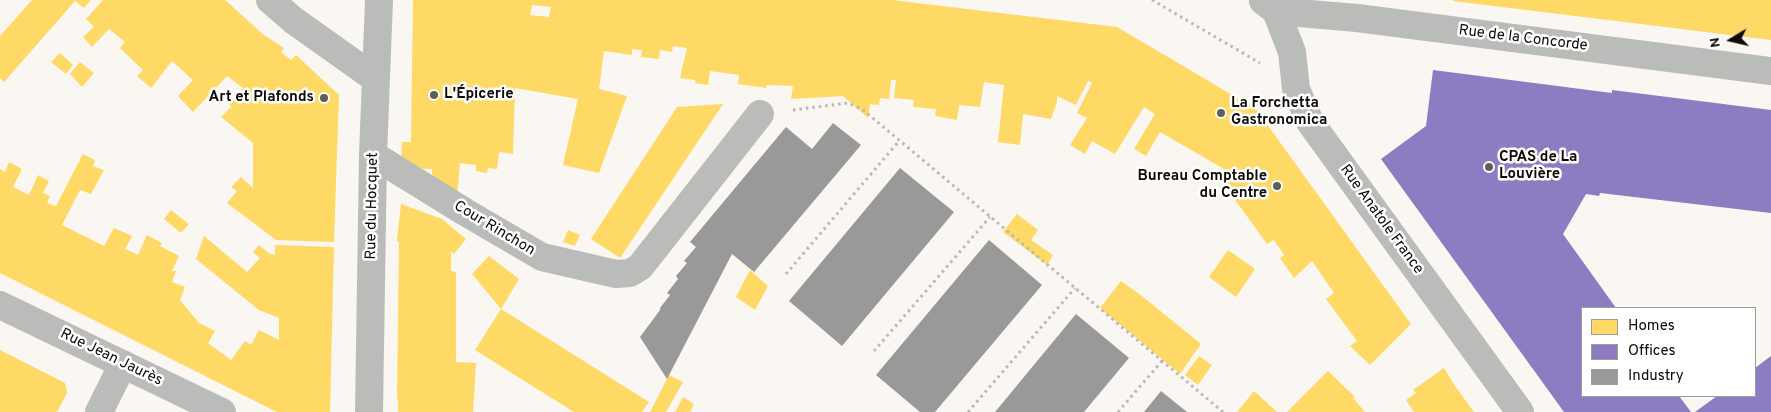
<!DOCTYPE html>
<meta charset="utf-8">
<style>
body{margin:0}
#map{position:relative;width:1771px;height:412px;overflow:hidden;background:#faf6f2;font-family:Overpass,sans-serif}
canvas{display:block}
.legend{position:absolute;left:1581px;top:307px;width:175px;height:90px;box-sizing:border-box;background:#fff;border:1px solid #9f9d9c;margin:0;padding:6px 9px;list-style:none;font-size:15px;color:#0f0a07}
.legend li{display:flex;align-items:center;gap:10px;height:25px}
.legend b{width:25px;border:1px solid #9f9d9c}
.north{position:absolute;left:1706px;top:15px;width:50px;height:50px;-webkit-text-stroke:4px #fff;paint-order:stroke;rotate:261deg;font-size:14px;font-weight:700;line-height:20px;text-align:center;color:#0f0a07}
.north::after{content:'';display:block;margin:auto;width:18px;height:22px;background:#0f0a07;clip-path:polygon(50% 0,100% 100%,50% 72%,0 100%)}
</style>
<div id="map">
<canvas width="1771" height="412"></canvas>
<ul class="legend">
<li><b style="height:14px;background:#ffd966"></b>Homes</li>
<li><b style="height:14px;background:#8e7cc3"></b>Offices</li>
<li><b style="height:14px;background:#999"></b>Industry</li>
</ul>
<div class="north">N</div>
</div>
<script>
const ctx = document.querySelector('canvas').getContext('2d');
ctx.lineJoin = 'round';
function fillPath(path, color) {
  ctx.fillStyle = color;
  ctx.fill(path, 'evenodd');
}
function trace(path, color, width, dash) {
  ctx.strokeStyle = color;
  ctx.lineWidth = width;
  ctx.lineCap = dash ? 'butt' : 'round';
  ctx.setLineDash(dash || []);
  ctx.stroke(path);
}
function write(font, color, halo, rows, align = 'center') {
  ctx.font = font + ' Overpass,sans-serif';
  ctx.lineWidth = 5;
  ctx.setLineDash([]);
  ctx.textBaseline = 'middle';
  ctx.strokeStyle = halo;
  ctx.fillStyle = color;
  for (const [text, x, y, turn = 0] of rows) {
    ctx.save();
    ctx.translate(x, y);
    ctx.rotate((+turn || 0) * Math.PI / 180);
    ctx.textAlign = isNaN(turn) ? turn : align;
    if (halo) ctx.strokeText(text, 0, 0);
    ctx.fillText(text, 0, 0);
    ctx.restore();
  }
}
fillPath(new Path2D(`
 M32,0H91L84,8L75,1L4,82L0,78V36Z
 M103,0H225L264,35L284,48L281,52L291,60L296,55L339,95L334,242L276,240L227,203L237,191L231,187L241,177L253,188V143L221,117L231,107L229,104L243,88L227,76L193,112L178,96L193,80L172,61L151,88L137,76L143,70L120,48L125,42L109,29L92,47L83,37L94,27L86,19Z
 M413,0H892L1117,27L1256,109L1411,324L1370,365L1350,346L1357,341L1326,299L1334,293L1312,261L1294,278L1280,258L1284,255L1274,240L1267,244L1220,179L1224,169L1160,132L1146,156L1134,149L1155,114L1144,107L1115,154L1092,141L1085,154L1070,145L1087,118L1077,113L1092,83L1088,81L1076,105L1057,96V102L1051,119L1023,114L1020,145L998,142L1004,85L984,82L980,107L959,105L957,120L935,116L936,109L913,107L914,100L894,98L896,80H891L889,99L880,98L879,105L870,104L868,118L843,96L791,99L793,86L767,85L766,88L738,84L739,75L710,71L708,85L695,83V80L680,78L687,48L673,46L672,52L660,50L659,59L641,57L642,50L632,49V55L604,51L599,89L627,96L599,173L563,165L578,99L515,88L513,154L499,152L497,169L488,168L487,173L476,171V165L460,163L457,197L432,178V169L401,168L402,142H411ZM532,5L551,7L549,17L530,15Z
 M1453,0H1771V40L1453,1Z
 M60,53L73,65L66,74L51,62Z
 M80,62L94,73L82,87L70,74Z
 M723,104L620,258L591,239L677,107Z
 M83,154L95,160L93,166L104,170L91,194L80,190L62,225L104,246L114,228L132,236L125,249L138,255L147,235L162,243L160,246L179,256L172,271H176L172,282L185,287L180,300L199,323L215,331L208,343L231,360L245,341L251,345L259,330L279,340V318L259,310L196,259L204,236L247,272L260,258L253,252L259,245L270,254L275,255V245L334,247L330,412H277L0,273V169L5,172L9,162L22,169L13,187L29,195L38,175L49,181L43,193L50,196L47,203L56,206Z
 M401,204L442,219L466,239L454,254L451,252V271L456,272V362L476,363L473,412H398V399H397L399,242L397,241Z
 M171,210L189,224L181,233L164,219Z
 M1017,214L1038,230L1031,240L1053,255L1047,265L1003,232Z
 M568,230L580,235L575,246L563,242Z
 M1228,250L1255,269L1236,297L1209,277Z
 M489,256L519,279L501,309L649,402L642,412H574L475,350L501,309L472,274Z
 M750,270L768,286L755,310L736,297Z
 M1121,281L1142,296L1201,344L1180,374L1100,308Z
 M0,350L65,383L67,393L57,412H0Z
 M1199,356L1212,365L1198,385L1185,375Z
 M1444,368L1455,386L1474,412H1414L1406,400L1416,393L1413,390Z
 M1328,371L1355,397L1353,398L1365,412H1287Z
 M669,375L683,382L666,412H650Z
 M1254,391L1277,412H1237Z
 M683,397L694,404L690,412H675Z`), '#ffd966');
fillPath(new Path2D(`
 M1433,70L1612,93V90L1771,110V213L1600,193L1599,196L1586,194L1563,234L1616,308H1582V396H1679L1691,412H1564L1381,159L1426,126Z
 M1771,356V412H1695L1717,396H1755V368Z`), '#8e7cc3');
fillPath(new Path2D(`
 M833,123L861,145L754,272L732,254L667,379L640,337L660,310V308L670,295L667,293L678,279L676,276L687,263L684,261L696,247L690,242L786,127L812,149Z
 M900,168L954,212L842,346L789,301Z
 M989,240L1042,285L935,412H920L876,375Z
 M1076,314L1129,358L1084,412H995Z
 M1161,391L1187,412H1144Z`), '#999');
trace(new Path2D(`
 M1152,0L1260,63
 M793,110L848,103L862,109L1223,412
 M786,274L899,141
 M874,351L990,217
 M968,412L1075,288
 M1118,412L1162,361`), '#b9b8b6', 3, [2.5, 4]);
trace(new Path2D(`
 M270,0L293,20L376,79
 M1263,1L1276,11L1292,52L1296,89L1310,122L1520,412
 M1276,11L1357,18L1771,71
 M373,155L465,212L542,257L616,274L630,273L640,267L760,114
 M0,305L222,412
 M99,412L123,364
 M369,412L373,155L379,0`), '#babcba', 28);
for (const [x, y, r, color] of [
 [434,95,5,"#615d59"],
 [324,98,5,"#615d59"],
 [1221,113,5,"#615d59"],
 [1489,167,5,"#615d59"],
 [1277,186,5,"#615d59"]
]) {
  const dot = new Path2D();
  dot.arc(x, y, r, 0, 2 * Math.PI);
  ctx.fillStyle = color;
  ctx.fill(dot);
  trace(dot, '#fff', 2);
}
write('15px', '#0f0a07', '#fff', [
 ["Rue de la Concorde",1523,39,7],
 ["Rue du Hocquet",373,206,-89],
 ["Rue Anatole France",1381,220,54],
 ["Cour Rinchon",494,229,31],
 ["Rue Jean Jaurès",111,358,26]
]);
write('bold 15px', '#0f0a07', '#fff', [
 ["L'Épicerie",444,95],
 ["Art et Plafonds",314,98,"right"],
 ["La Forchetta",1231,104],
 ["Gastronomica",1231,121],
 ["CPAS de La",1499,158],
 ["Louvière",1499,175],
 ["Bureau Comptable",1267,177,"right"],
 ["du Centre",1267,194,"right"]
], 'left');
</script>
